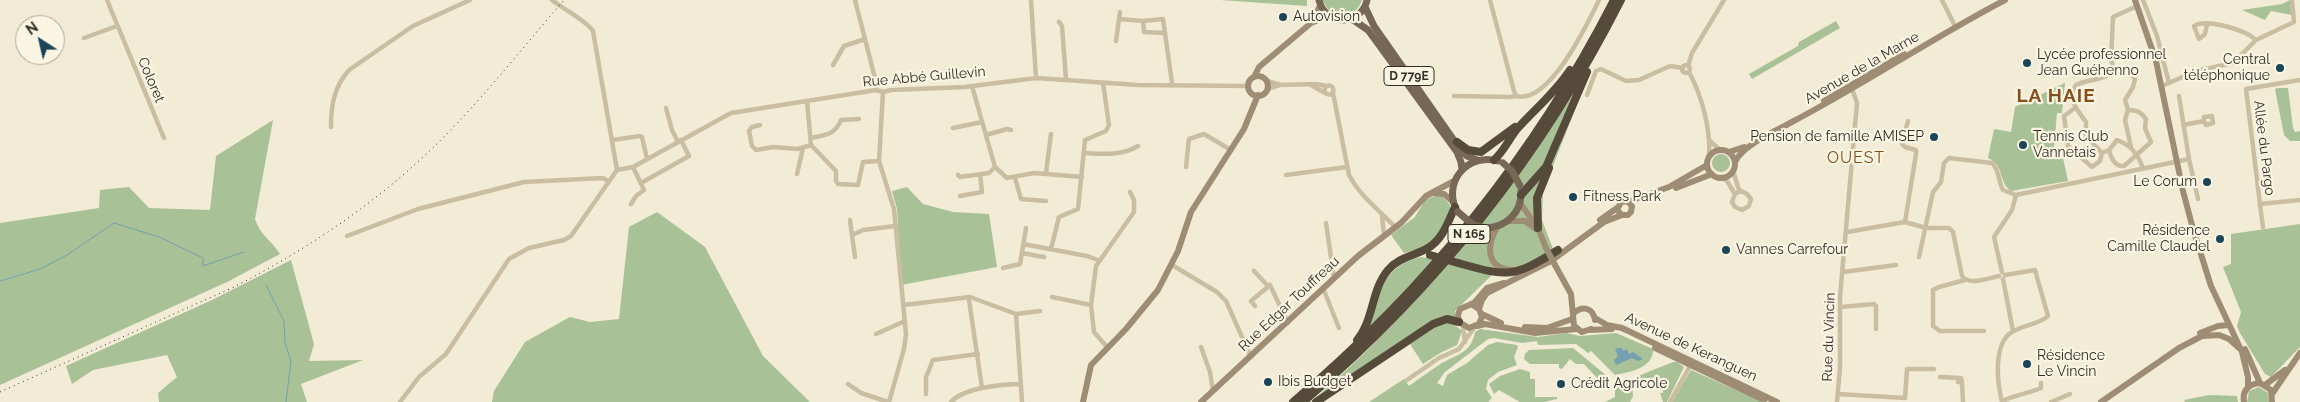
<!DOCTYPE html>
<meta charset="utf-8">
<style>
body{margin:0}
#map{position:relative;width:2300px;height:402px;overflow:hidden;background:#f2ebd6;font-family:Raleway,sans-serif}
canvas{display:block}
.north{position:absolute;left:15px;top:15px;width:50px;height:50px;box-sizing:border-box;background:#faf4e3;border:1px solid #aba497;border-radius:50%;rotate:325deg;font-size:14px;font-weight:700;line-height:20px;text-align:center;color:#342d25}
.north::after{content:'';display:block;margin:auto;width:18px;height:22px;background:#194557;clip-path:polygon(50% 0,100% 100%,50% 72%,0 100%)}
</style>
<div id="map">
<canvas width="2300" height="402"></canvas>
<div class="north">N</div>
</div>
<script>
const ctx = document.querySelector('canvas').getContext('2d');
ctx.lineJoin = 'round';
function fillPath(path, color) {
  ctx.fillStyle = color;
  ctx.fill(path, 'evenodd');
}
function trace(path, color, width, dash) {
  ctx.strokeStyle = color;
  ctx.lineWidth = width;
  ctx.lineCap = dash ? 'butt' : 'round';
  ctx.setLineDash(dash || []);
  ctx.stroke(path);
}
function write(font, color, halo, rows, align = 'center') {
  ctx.font = font + ' Raleway,sans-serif';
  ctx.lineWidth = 4.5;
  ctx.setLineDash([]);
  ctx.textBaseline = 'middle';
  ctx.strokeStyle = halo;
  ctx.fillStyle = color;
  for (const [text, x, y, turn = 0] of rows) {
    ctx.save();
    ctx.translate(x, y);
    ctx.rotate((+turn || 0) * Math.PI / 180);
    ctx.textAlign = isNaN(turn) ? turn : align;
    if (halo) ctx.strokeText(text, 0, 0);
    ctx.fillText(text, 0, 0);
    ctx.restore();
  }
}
fillPath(new Path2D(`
 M1220,0H1307V6Z
 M1322,0H1362C1357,15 1344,19 1330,12Z
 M2290,0L2292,15L2271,11L2265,20L2242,10L2282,4Z
 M1836,21L1840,28L1752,79L1749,74L1798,46L1799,42Z
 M2065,83L2062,113H2057L2053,159L2063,158L2068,181L2011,191C1998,182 2005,166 1988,158L1994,129L2011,132L2015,107Z
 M2277,88H2288L2293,128L2295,132L2300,131V141H2290L2284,135L2275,89Z
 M1582,92L1543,191L1542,220L1553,249L1520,274L1492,275L1455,311V325L1462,331L1457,345L1440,353L1423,364L1410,344L1323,402H1311C1415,312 1499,209 1574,93Z
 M273,120L255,219C260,235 272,241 280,254L227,282L0,385V223L99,208L100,190L129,187L149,208L210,210L216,156Z
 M1712 163a9 9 0 1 1 18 0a9 9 0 1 1-18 0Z
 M907,187L923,204L953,212L989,214L997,267L901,285L897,209L892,191Z
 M1437,195H1441L1450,205C1451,218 1441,235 1430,243C1423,249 1413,250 1404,253L1391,235L1415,217L1425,200Z
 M657,212L705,247L763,356L810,402H492L494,391L525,342L570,317L590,322L619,319L629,227Z
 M2300,224V347L2271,377L2265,374L2240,333L2237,326L2241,312L2223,267L2231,264V234Z
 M1421,257L1434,259L1367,330C1379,296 1381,266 1421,257Z
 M291,260L314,344L309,361L363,360L301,384L307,402H159L158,393L177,377L167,355L93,370L72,384L66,366L212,300Z
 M1480,329L1538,337L1566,333L1580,336L1616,333L1653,349C1654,368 1630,372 1615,375L1591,351L1588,353L1576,344L1538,345L1537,341L1522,343L1494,338L1488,339L1445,372L1437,383L1443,386L1447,375L1467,363L1488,345L1497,342L1517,345L1518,347L1514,357L1517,365L1498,372L1488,380L1486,389L1492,398L1488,402H1369L1404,379L1409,386C1420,378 1431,370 1442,363C1458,354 1471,353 1475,332Z
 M1573,348L1607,376L1606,379L1599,380L1584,364H1576L1570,359L1562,369L1559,368V364H1530L1524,359L1525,354L1529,350Z
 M1673,362H1677L1684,367L1667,402H1663L1660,393H1663L1662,381L1659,377L1640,379L1638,376Z
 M1520,369L1530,372V379H1535V397H1557V399L1544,402H1520L1499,390L1494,394L1489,384L1500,376Z
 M1691,370L1763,402H1672Z
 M1627,379L1632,381L1633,396L1630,402H1605L1615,397V384Z
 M2259,387L2268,393L2269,402H2247L2249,391Z
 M2209,395L2237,396L2238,402H2185L2184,400Z`), '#a9c196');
fillPath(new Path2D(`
 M1618,348H1622L1623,351L1627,349L1629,354L1633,352L1643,359L1638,361L1632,358L1616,365L1614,360L1618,356L1615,349Z`), '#74a0b0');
trace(new Path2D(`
 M0,281L40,269L67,255L114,223L159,237L203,258V266L244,252
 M266,285L284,321L285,343L291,361L286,402`), '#74a0b0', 1);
trace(new Path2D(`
 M107,0L164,138
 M855,0L876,82V90
 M1031,0L1036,78
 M1490,0L1514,91L1516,96C1549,105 1587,25 1599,0
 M1942,0L1956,28
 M2143,0L2157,36L2169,83
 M2137,6L2113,17L2111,60L2114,69C2105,82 2089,78 2076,85C2066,98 2078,111 2086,122V136L2102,153L2109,150L2117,140C2131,145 2139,155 2143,169
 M1119,19L1143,21
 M1059,22L1062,26L1066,80
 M2207,24L2205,34L2199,39L2194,26C2206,18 2246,30 2256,40
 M1165,33L1144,32L1143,21L1163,19L1172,83
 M84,38L117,26
 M1116,41L1120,12
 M833,65L844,46L865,39
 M1682 69a4 4 0 1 1 8 0a4 4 0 1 1-8 0Z
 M1688,66L1692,53L1724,0
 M2114,69L2128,70L2135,79L2133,87L2125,100L2128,110L2125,120L2131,147
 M1689,72C1702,96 1711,130 1709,157
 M2300,80L2246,89L2260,204L2300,200
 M1267,81L1281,85L1316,84L1327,86
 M1311,85L1325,93
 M1324.5 90a4.5 4.5 0 1 1 9 0a4.5 4.5 0 1 1-9 0Z
 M972,86L995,167L1007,178L1034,173L1082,177
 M2162,86L2196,71L2233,63L2256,40L2294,22L2292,0
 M1267,89L1280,85
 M883,92L879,161L894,209L906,334L904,349L889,402
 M1333,93L1349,175C1360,196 1379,210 1395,227
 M1587,95L1596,71L1601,69L1626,81L1639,80L1670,66L1683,68
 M1454,96L1511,97L1516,96
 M2179,96L2189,159
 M807,101L811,145L836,171V181L838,184L858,185L863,162L879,161
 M666,108L672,130L678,142
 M2075,108L2064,116L2068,146L2092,167L2100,161L2102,153
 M760,125L752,127L749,131L752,146L756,150L773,147L798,149L811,145
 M2183,125L2204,121V117L2212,116L2213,123L2206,125L2204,121
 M331,127C331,105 334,87 349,70L413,26L470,0
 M953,128L982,122
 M986,135L1007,129L1011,130
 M811,138C825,135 835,135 841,120L859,119
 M613,140L640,136L642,137L647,159
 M1710,141L1720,150
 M2109,150C2111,158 2115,167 2124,166L2151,142L2145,128L2146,119C2141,112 2137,110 2128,110
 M1084,153C1102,154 1122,156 1138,146
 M1186,167L1189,139L1204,134L1231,150
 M617,170L633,167L731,113L876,90L883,92L891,90L965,87L1036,78L1138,85L1248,86
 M1733,171L1739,190L1747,194L1751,199L1749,206L1742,210L1735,207L1732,202L1735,194L1741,191
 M1046,173L1051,134
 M797,174L803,148
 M958,175L960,177L989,173L995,167
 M1286,175L1347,167
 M1722,177L1727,181L1735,194
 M1015,178L1021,199L1046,201
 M641,183L689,156L681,140
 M960,196L982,192L980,174
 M631,204L636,196L644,190L633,167
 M2260,205L2263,227
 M1382,216L1384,235
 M850,220L852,235L863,230L895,226
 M1905,222L1926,228H1949L1953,232L1962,276C1969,286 1988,278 1999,276
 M1326,223L1334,278
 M1847,232L1905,222L1916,154V150L1905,147L1902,144L1908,121
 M852,235L855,257
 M347,236L418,209L524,182L603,178L608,181
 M1023,244L1087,256L1098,260
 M1051,249L1059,217L1078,209L1085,140L1106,131L1109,125L1103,83
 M1022,253L1044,257
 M1919,257L1933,192L1941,182L1944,163L1949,158L1992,163C2000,171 1998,181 2003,190L2016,195L2189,159L2198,199
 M1172,265L1217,292L1226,301L1251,357
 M1003,268L1020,264L1026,228
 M1254,271L1268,286
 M1843,272L1896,265
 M2002,272L1994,237L2012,210L2016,195
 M2003,279L2013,331
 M1965,280L1939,287L1933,290V326L1940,331H1984
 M1323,288L1339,328
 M1052,297L1091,305
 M969,300L982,388
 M904,305L970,297L1016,314L1040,311
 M1255,306L1251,301L1270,285L1288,323
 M1841,307L1874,304L1876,306V329
 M1016,314L1022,402
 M1463,326L1465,342
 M876,334L905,321
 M1107,347L1094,332L1091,305L1096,266L1134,212V200L1130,192
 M1201,347L1210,372L1213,391
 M1940,377L1961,378L1962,382H1958V379
 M1407,380L1439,358L1459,349L1474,328
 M1962,383L1963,402
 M848,384L861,393L888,402
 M926,394V377L933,360L978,354
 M1838,394L1905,398L1907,369H1934
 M2002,401C2015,395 2027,394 2041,388V383
 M400,402L419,377L446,354L509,259L529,248L564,240L571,236L617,170L593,31C587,21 563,9 552,0
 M951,402C963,388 1002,384 1020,384
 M1670,402L1690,366
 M1837,402L1840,368V297L1857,103L1851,86
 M2002,402C1997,382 1992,339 2016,330C2026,325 2041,323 2048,316L2035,270L2005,275
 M2051,402L2070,394`), '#cabea2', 4.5);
trace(new Path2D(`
 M2135,0L2156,61L2183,191L2193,229L2211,286L2242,352L2248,377V387
 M1311,23L1320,6
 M1248 86a10 10 0 1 1 20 0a10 10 0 1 1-20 0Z
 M1254,77L1259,67L1311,23L1328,16
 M1824,101L1904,54
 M1707 164a14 14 0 1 1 28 0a14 14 0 1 1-28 0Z
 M1729,152L1744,147
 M1735,162C1742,146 1775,131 1790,123C1863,85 1932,38 2005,0
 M1676,188L1712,174
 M1434,193L1444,194L1453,202
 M1628,202L1632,206L1631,212L1628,215H1622L1617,210L1621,202L1630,201L1669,187L1707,165
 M1520,203L1538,228L1546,248
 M1600,220L1617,208
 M1507,221H1525L1536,229
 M1498,226C1487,243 1484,268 1512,270
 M1555,265L1571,294L1574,326L1582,332L1591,329
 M1471,304L1479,309L1482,317L1479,324L1469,328L1459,322L1458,315L1460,309L1474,303L1487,288L1504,283
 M1479,309L1482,300L1487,293L1551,261L1604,222L1622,215
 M1574,313C1583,305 1593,308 1595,320
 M1482,314L1501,323
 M1595,318L1607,325L1622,328L1777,402
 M1477,326L1485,324L1535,333L1576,329
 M1525,327L1547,328L1572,319
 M1589,330L1612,329
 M2200,333L2218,326L2229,325
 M1655,348L1764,400
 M2245,349L2260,383
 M2265,385L2285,370
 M2272,394L2300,353
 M1083,402L1091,365L1126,329L1158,290L1178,251L1191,212L1244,129L1258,95
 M1201,402L1358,256L1401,223L1426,196L1454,181
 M2101,402L2179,348L2202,336L2219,335L2229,339L2239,348
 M2244,402C2242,391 2248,384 2260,383L2271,390L2272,402`), '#9e8d74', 6);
trace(new Path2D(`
 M1319,0C1325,26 1361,27 1367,0
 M1365,7L1374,26L1460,149L1467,156L1477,160
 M1352,19L1368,30L1457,152L1461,162L1462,169
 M1457,211C1442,183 1467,152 1498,161
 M1486,228C1507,227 1522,212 1521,191`), '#776855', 7);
trace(new Path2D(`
 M1457,142L1468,150L1481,152L1515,127
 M1494,160C1504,151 1509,139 1517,129C1535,109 1555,93 1570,70
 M1521,195L1546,167L1587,72
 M1538,228L1537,198L1549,168
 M1458,263C1508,277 1513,278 1558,250
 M1357,340C1374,320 1371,290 1388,270C1399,257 1414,256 1428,248C1443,239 1448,222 1455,207
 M1293,402C1425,290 1535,155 1614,0
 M1303,402C1435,291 1543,154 1621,0
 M1316,402L1433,324L1447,319L1459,322`), '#564a3b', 8);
trace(new Path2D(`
 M0,392L234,287C302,252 366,210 422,158C474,110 518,53 564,0`), '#342d25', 1, [1, 4]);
trace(new Path2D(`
 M1546,248L1555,265`), '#9e8d74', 6);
trace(new Path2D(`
 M1503,163L1512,171L1520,186
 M1458,212L1472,224L1486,228`), '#776855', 7);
trace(new Path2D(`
 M1430,255L1458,263`), '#564a3b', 8);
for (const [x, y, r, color] of [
 [1283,17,5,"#194557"],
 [2027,63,5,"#194557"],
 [2280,68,5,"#194557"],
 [1934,137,5,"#194557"],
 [2023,145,5,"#194557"],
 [2207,182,5,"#194557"],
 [1573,197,5,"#194557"],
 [2220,239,5,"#194557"],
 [1726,250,5,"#194557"],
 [2027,364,5,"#194557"],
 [1268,382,5,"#194557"],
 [1561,384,5,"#194557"]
]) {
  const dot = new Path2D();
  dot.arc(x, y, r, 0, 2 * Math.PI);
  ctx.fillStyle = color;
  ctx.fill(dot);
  trace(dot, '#faf4e3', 2);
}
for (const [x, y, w] of [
 [1409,76,50],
 [1469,234,42]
]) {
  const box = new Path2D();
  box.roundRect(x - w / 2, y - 9.5, w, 19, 4);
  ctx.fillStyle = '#faf4e3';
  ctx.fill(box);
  trace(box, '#342d25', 1);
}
write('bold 12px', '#342d25', null, [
 ["D 779E",1409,76],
 ["N 165",1469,234]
]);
write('14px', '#342d25', '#faf4e3', [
 ["Autovision",1293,17],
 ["Lycée professionnel",2037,55],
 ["Jean Guéhenno",2037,71],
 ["Central",2270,60,"right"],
 ["téléphonique",2270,76,"right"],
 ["Pension de famille AMISEP",1924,137,"right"],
 ["Tennis Club",2033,137],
 ["Vannetais",2033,153],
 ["Le Corum",2197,182,"right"],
 ["Fitness Park",1583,197],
 ["Résidence",2210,231,"right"],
 ["Camille Claudel",2210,247,"right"],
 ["Vannes Carrefour",1736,250],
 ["Résidence",2037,356],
 ["Le Vincin",2037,372],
 ["Ibis Budget",1278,382],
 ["Crédit Agricole",1571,384]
], 'left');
write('14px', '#342d25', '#faf4e3', [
 ["Avenue de la Marne",1862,68,-30],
 ["Rue Abbé Guillevin",924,77,-5],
 ["Coloret",151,80,67],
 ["Allée du Pargo",2264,148,83],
 ["Rue Edgar Touffreau",1289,304,-43],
 ["Rue du Vincin",1829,337,-88],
 ["Avenue de Keranguen",1691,347,25]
]);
ctx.letterSpacing = '1px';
write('16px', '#874d1a', '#faf4e3', [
 ["OUEST",1856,158]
]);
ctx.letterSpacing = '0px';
ctx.letterSpacing = '1px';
write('bold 19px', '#874d1a', '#faf4e3', [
 ["LA HAIE",2056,96]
]);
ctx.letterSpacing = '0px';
</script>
